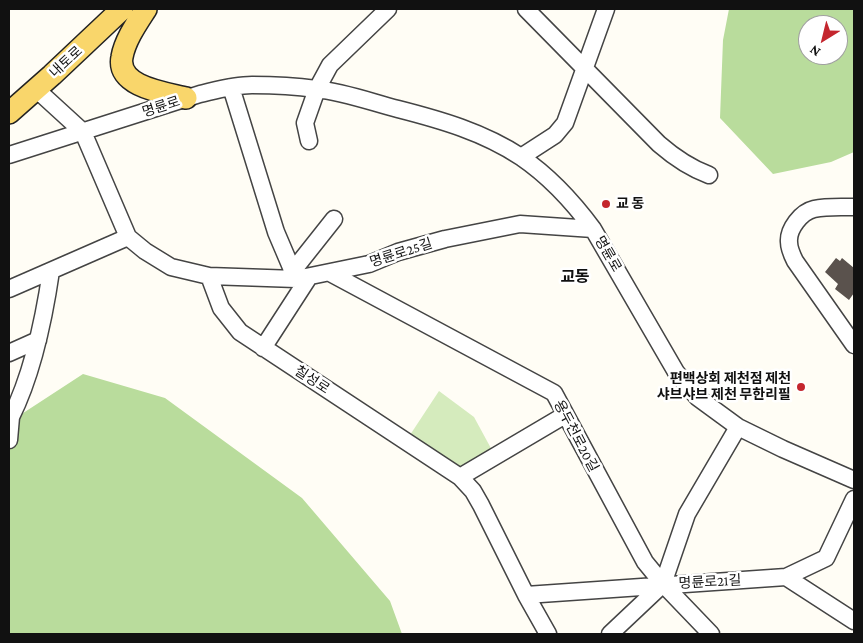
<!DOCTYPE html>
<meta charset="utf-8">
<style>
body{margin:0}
#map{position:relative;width:863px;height:643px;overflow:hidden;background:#fffdf5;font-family:"Crimson Pro",serif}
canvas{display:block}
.frame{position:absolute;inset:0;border:10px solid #111;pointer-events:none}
.north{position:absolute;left:798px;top:15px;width:50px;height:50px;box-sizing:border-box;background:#fff;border:1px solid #a0a0a0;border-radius:50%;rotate:216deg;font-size:14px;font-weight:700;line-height:20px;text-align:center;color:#111}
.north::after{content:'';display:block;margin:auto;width:18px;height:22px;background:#c4262e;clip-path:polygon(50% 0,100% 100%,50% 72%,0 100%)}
</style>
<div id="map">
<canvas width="863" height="643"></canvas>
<div class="frame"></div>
<div class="north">N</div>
</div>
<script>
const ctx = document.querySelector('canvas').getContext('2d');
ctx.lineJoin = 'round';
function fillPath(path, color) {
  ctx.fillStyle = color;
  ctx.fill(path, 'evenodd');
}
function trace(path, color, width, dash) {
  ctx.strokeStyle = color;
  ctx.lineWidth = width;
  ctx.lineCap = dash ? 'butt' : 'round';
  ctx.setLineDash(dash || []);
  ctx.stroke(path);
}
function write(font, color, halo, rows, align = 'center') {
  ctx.font = font + ' "Crimson Pro","Noto Sans KR",serif';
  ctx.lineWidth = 5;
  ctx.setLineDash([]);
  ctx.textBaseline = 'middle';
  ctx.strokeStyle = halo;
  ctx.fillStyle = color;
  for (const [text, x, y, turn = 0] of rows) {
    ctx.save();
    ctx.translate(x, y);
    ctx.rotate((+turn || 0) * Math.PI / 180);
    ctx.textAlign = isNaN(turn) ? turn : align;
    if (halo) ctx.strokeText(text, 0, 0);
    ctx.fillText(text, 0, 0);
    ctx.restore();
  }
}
fillPath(new Path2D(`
 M439,391L474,417L493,452L462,472L408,438Z`), '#d5ebbd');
fillPath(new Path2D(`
 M729,9H854V152L831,162L773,174L720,118L723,40ZM808,25H838V55H808Z
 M83,374L165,398L302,498L390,601L402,634H9V454L14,419Z`), '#b9dc9c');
fillPath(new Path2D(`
 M836,258L840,261L842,258L854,268V293L849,300L835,289L838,284L825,272Z`), '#5a524d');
const minor = new Path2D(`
 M526,9L659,144C674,157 690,168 709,175
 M231,87L276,232L296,279
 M36,89L83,132L128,237L145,251L171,267L209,276L221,308L240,332L460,477L473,491L481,505L526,595L548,634
 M309,141L305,123L317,89L330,65L388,9
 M9,155L200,94C217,90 234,85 252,85C273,85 295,86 316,89C344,92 371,102 398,109C441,120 483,132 521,157C549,176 573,202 593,229L676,372L697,397L738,427L783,449L854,480
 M521,157L555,135L565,123L606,9
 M854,207C841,207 827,206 814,209C801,212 788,229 789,242C789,249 792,255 795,261L854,345
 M292,272L334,219
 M330,273L554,393L645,562L663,584L711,634
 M209,276L296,279L369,264L398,252L445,239L520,224L593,229
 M9,289L128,237
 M263,348L309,277
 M9,353L38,340
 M9,418L11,417C33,373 44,319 51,271
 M9,440L11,417
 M460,477L565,415
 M786,577L854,621
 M526,595L786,577L826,558L854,499
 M610,634L663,584L687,514L738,427`);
const major = new Path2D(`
 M146,9C137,23 125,40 122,57C116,87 166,93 186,98
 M9,113L52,75L122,9`);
trace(minor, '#444', 19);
trace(major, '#222', 24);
trace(minor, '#fff', 16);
trace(major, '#f9d66b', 21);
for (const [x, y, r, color] of [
 [606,204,5,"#c4262e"],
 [801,387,5,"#c4262e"]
]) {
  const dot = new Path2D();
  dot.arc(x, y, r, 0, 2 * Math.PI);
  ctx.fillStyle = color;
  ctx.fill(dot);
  trace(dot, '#fff', 2);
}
write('14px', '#111', '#fff', [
 ["내토로",66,62,-43],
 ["명륜로",161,107,-18],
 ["명륜로25길",401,253,-18],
 ["명륜로",608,254,60],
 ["칠성로",312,380,33],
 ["용두천로20길",576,436,62],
 ["명륜로21길",710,582,-3]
]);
write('bold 14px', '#111', '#fff', [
 ["교 동",616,204],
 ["편백상회 제천점 제천",791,379,"right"],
 ["샤브샤브 제천 무한리필",791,395,"right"]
], 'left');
write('bold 16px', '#111', '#fff', [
 ["교동",575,277]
]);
</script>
